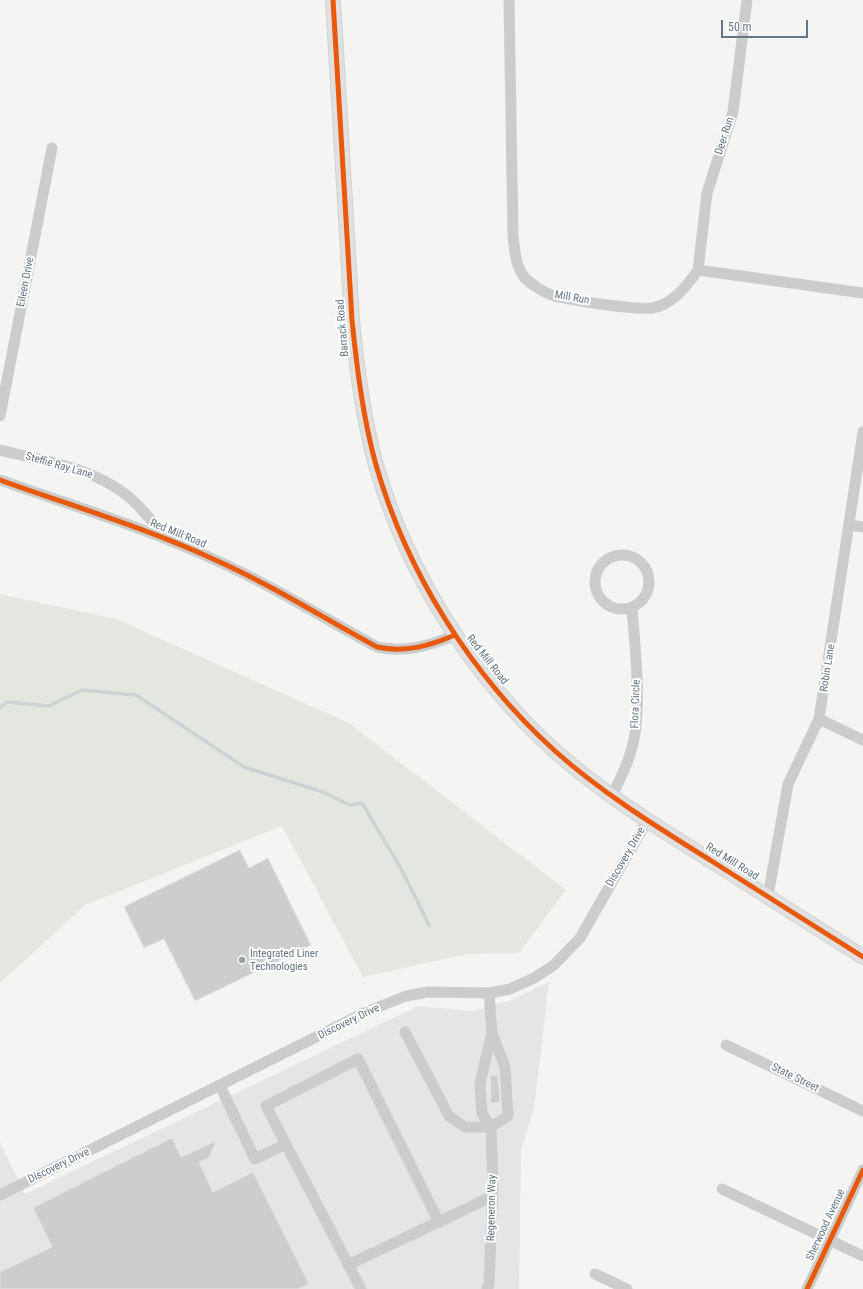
<!DOCTYPE html>
<style>
body{margin:0}
#map{position:relative;width:863px;height:1289px;overflow:hidden;background:#f4f4f2;font-family:"Roboto Condensed",sans-serif}
canvas{display:block}
.scale{position:absolute;left:721px;top:20px;width:87px;height:18px;box-sizing:border-box;border:2px solid #647583;border-top:0;padding-left:5px;font-size:12px;line-height:14px;white-space:nowrap;color:#647583;-webkit-text-stroke:3px #fff;paint-order:stroke}
</style>
<div id="map">
<canvas width="863" height="1289"></canvas>
<div class="scale">50 m</div>
</div>
<script>
const ctx = document.querySelector('canvas').getContext('2d');
ctx.lineJoin = 'round';
function fillPath(path, color) {
  ctx.fillStyle = color;
  ctx.fill(path, 'evenodd');
}
function trace(path, color, width, dash) {
  ctx.strokeStyle = color;
  ctx.lineWidth = width;
  ctx.lineCap = dash ? 'butt' : 'round';
  ctx.setLineDash(dash || []);
  ctx.stroke(path);
}
function write(font, color, halo, rows, align = 'center') {
  ctx.font = font + ' "Roboto Condensed",sans-serif';
  ctx.lineWidth = 4;
  ctx.setLineDash([]);
  ctx.textBaseline = 'middle';
  ctx.strokeStyle = halo;
  ctx.fillStyle = color;
  for (const [text, x, y, turn = 0] of rows) {
    ctx.save();
    ctx.translate(x, y);
    ctx.rotate((+turn || 0) * Math.PI / 180);
    ctx.textAlign = isNaN(turn) ? turn : align;
    if (halo) ctx.strokeText(text, 0, 0);
    ctx.fillText(text, 0, 0);
    ctx.restore();
  }
}
fillPath(new Path2D(`
 M549,982L534,1109L521,1150L519,1289H0V1142L25,1194L418,1006L473,1011L511,1000Z`), '#e4e6e5');
fillPath(new Path2D(`
 M0,594L116,619L349,723L566,890L519,953L467,954L363,977L282,826L85,905L0,983Z`), '#e4e7e0');
trace(new Path2D(`
 M0,708L7,702L49,706L82,690L136,695L244,767L323,792L350,805L362,803L403,872L429,925`), '#cbd3d5', 3.5);
const building = new Path2D(`
 M240,850L249,868L268,858L311,945L195,1001L164,939L144,948L124,907Z
 M491,1075H498L500,1102L491,1103Z
 M172,1138L181,1157L216,1141L209,1158L199,1162L213,1192L253,1172L309,1284L298,1289H0V1272L52,1247L33,1208Z`);
fillPath(building, '#cccece');
trace(building, '#e4e4e2', 1);
const major = new Path2D(`
 M333,0L352,320C357,369 363,418 376,465C407,573 471,675 555,751C602,793 657,827 710,860C761,892 812,925 863,957`);
trace(major, '#d1d2d1', 16);
trace(new Path2D(`
 M509,0L513,236C515,251 515,267 526,279C531,284 542,291 549,294C564,300 636,310 652,308C672,305 687,286 698,270L863,293
 M698,270L707,193L733,112L747,0
 M0,416L52,148
 M0,450C44,461 93,467 129,497C143,509 154,524 166,538
 M0,480C70,505 143,527 211,558C268,583 322,617 377,647C405,653 429,646 455,635
 M849,525L863,527
 M595 582a27 27 0 1 1 54 0a27 27 0 1 1-54 0Z
 M819,719L863,740
 M612,796C619,781 627,766 631,751C643,713 635,648 632,608
 M768,896L788,784L819,719L863,432
 M405,1032L449,1116L465,1127H491
 M726,1045L863,1111
 M220,1086L255,1159L286,1144
 M491,1127L508,1116L505,1067L492,1033
 M722,1189L863,1256
 M0,1195L366,1012L406,996L428,992L489,993L510,989L534,978L554,965L580,938L647,821
 M348,1265L493,1196
 M595,1274L627,1289
 M361,1289L266,1106L358,1059L439,1222
 M487,1289L489,1285L493,1186L491,1127L482,1114L480,1083L492,1033L489,993
 M807,1289L863,1170`), '#cbcdcd', 11);
trace(major, '#e0e0e0', 14);
trace(new Path2D(`
 M333,0L352,320C357,369 363,418 376,465C407,573 471,675 555,751C602,793 657,827 710,860C761,892 812,925 863,957
 M0,480C70,505 143,527 211,558C268,583 322,617 377,647C405,653 429,646 455,635
 M807,1289L863,1170`), '#e8590c', 5);
for (const [x, y, r, color] of [
 [242,960,4,"#96a1aa"]
]) {
  const dot = new Path2D();
  dot.arc(x, y, r, 0, 2 * Math.PI);
  ctx.fillStyle = color;
  ctx.fill(dot);
  trace(dot, '#fff', 1.5);
}
write('11px', '#647583', '#fff', [
 ["Deer Run",725,136,-72],
 ["Eileen Drive",26,282,-79],
 ["Mill Run",572,298,10],
 ["Barrack Road",343,328,-95],
 ["Steffie Ray Lane",59,466,16],
 ["Red Mill Road",178,534,22],
 ["Red Mill Road",487,660,52],
 ["Robin Lane",828,668,-81],
 ["Flora Circle",636,704,-88],
 ["Discovery Drive",626,857,-60],
 ["Red Mill Road",732,862,32],
 ["Discovery Drive",349,1022,-26],
 ["State Street",795,1078,26],
 ["Discovery Drive",59,1166,-26],
 ["Regeneron Way",492,1208,-89],
 ["Sherwood Avenue",826,1225,-65]
]);
write('11px', '#647583', '#fff', [
 ["Integrated Liner",250,954],
 ["Technologies",250,967]
], 'left');
</script>
